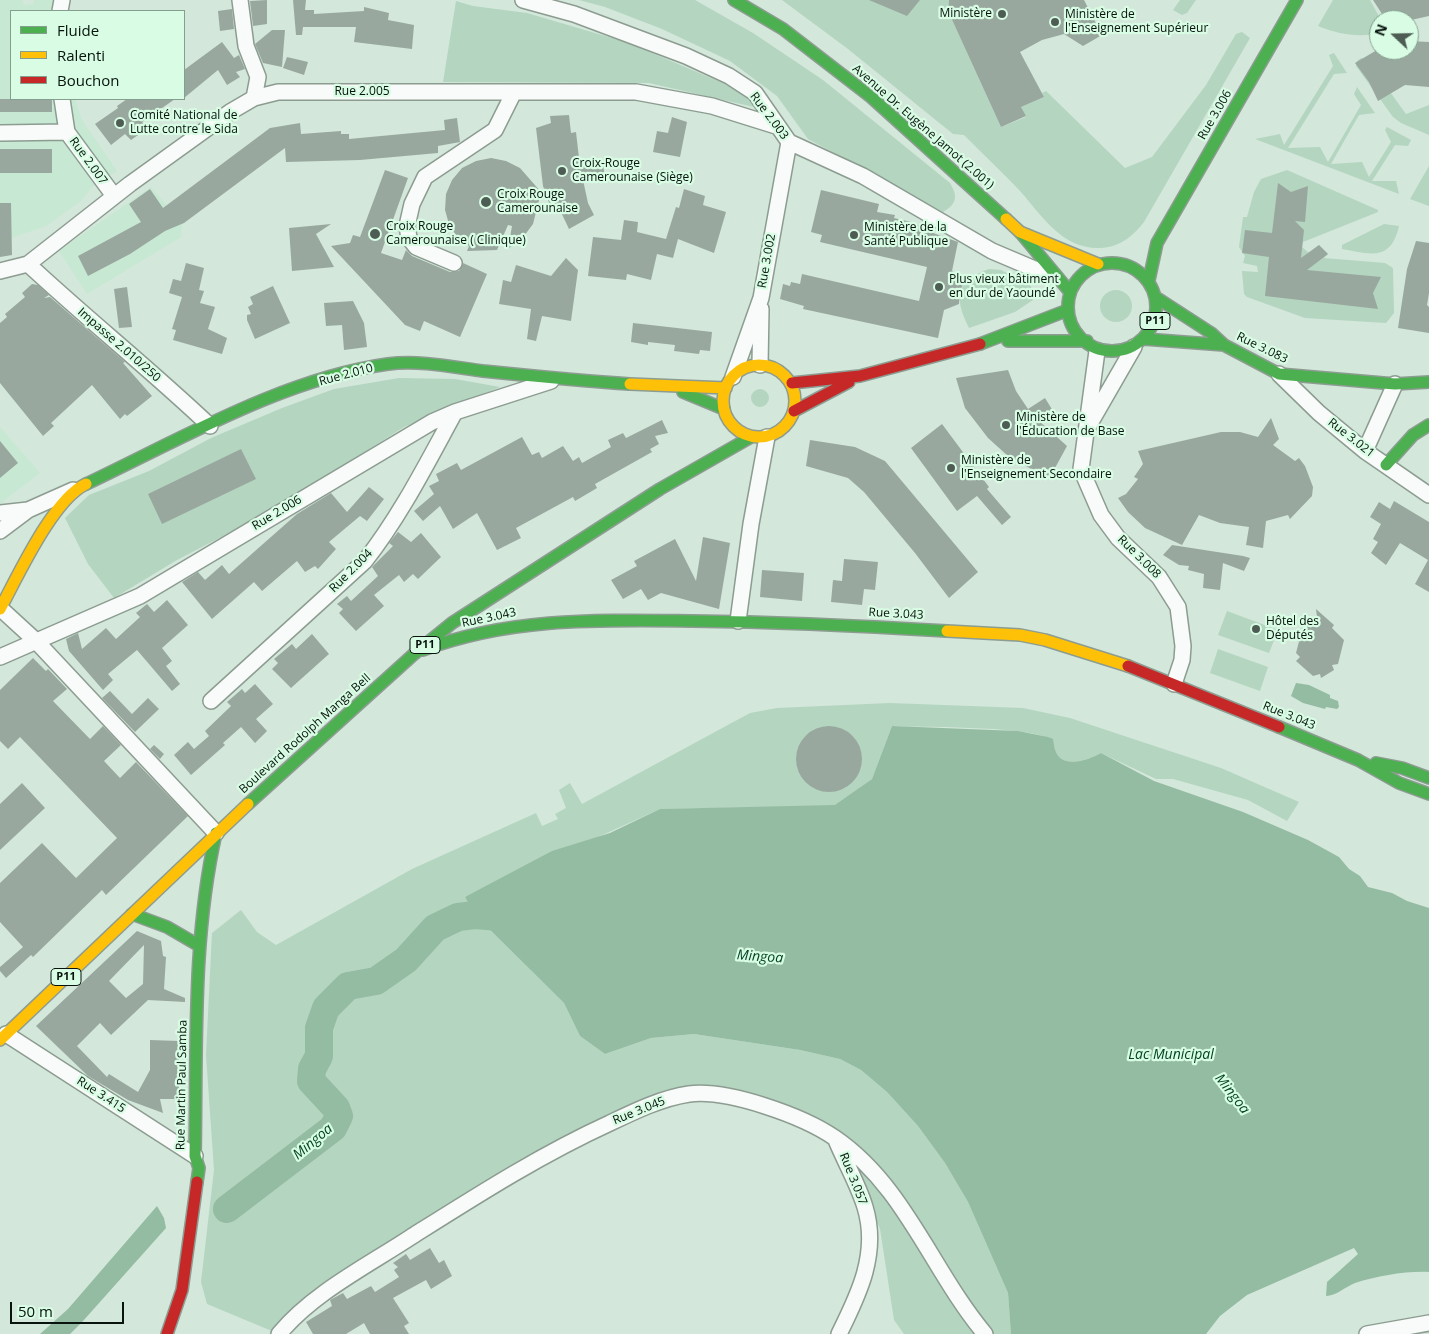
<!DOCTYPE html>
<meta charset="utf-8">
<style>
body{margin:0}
#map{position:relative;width:1429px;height:1334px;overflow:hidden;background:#d3e7da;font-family:"Open Sans",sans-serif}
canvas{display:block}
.legend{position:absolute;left:10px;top:10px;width:175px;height:90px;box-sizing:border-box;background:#d8fce4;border:1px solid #849f8e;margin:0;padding:6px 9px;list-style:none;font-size:15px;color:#07130c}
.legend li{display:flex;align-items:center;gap:10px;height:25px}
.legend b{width:25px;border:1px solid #849f8e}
.north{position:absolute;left:1369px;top:10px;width:50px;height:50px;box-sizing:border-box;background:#d8fce4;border:1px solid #849f8e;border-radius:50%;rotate:291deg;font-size:14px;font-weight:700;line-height:20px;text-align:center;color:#07130c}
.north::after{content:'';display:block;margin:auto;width:18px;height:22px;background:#4e5d54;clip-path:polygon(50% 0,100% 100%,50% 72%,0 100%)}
.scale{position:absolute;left:10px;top:1302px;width:114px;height:22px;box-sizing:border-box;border:2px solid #07130c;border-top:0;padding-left:6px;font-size:15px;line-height:18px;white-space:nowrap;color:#07130c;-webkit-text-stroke:4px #d8fce4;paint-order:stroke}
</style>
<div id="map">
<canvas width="1429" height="1334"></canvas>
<ul class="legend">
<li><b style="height:6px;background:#4caf50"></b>Fluide</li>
<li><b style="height:6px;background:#ffc107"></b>Ralenti</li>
<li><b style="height:6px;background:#c62828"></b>Bouchon</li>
</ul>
<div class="north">N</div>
<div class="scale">50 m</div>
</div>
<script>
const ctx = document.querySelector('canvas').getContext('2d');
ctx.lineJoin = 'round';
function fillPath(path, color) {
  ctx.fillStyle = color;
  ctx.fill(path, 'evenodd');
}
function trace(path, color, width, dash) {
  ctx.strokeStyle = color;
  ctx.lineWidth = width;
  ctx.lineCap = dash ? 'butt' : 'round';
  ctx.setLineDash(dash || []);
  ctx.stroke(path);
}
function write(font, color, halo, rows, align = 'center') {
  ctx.font = font + ' "Open Sans",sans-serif';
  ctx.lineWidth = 4.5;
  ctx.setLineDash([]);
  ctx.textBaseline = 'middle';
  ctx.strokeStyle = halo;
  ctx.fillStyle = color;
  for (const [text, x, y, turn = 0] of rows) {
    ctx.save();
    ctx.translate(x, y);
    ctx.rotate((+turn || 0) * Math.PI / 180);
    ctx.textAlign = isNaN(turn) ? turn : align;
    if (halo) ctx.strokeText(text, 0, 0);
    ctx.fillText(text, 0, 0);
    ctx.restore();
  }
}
fillPath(new Path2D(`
 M0,0H22L24,5L33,4L34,0H60V11H11V99H75L82,120L117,171L92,187L81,201L46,226L11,238H0Z
 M151,187L182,223L181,237L87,294L59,251Z
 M0,427L40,473L2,502L0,511Z`), '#c7e8d2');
fillPath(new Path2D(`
 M579,0H695L753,33L823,80L950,183C958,196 957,204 943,212L808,139L777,96L730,61L662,29L605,7Z
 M782,0H949L948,11L1001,127L1026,117L1021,107L1044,97L1042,93L1046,91L1125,168L1152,157L1206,85L1236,34L1242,32L1250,38L1144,222C1132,237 1120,247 1100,248C1062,249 1043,217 1020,191C1002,172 982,153 964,135L953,134L848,49Z
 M1180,0H1196L1187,13L1182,15L1173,10Z
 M1333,0H1370L1381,20H1379V33C1359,38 1337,34 1318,26Z
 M456,1L473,6L527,13L629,43L725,84L746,96L754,107L649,83L443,82Z
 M1334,53L1347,73L1334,74L1288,148L1320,147L1328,162L1361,105L1354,94L1357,87L1375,113L1359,115L1331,164L1362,162L1369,177L1391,142L1385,130L1387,127L1411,140L1408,146L1395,145L1372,181H1396L1399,194L1255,139L1280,134L1284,145L1333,66L1329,55Z
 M1361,58L1367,60L1406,114L1429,105V135L1401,123L1393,117L1356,66L1357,61Z
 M1429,166V206L1410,199Z
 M1287,170L1378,210V212L1303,242L1302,247L1309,253L1319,245L1328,254L1324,258L1385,263L1393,268L1394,313L1386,323L1305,318L1247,297L1244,294L1242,271L1258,272L1257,266L1243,263L1245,256L1239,247L1243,217H1247L1254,192L1261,179Z
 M1384,224L1399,226C1391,262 1370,254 1342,249V245Z
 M989,269L1001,270L1031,286L1033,300L1015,312L969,328C954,298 955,281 989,269Z
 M1100 306a16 16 0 1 1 32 0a16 16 0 1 1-32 0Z
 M399,378L455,379L500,387L404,427L273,510L177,560L114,598L88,564L65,518L89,495L149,471L211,438L282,408L334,389Z
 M751 398a9 9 0 1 1 18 0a9 9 0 1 1-18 0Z
 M1227,611L1278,630L1269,653L1218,635Z
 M1218,649L1268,667L1260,691L1210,673Z
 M890,703L1023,708L1070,718L1221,768L1299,802L1287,821L1248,800L1173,779H1156L1101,753C1089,760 1063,769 1056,752C1054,748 1054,743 1053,740C1027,725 926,728 892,726L872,779L835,806L660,809L465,897L475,915L564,1003L580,1036L605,1054L651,1038L694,1034L800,1050L840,1059L861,1070L887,1092L918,1126L945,1163L968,1202L1008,1293L1011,1334H904L894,1320L880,1229L863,1190L817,1127L689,1091L615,1117L418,1233L279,1334L207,1304L201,1282L214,1170L206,1055L212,933L241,910L257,932L276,945L412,869L536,813L542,826L558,819L555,814L566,808L559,790L570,783L582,804L750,713L777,708Z`), '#b4d5c0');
fillPath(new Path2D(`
 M1296,683L1309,685L1330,695V698L1338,701L1339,707L1337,709L1326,707L1325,709L1303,703L1291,696Z
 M892,726L1018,731L1048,737L1053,739C1054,743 1054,748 1056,752C1063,769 1089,760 1101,753L1154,781L1243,812L1308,840L1339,857L1349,869L1360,876L1368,887L1392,893L1407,901L1429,908V1272C1405,1271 1378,1276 1355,1283C1345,1287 1336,1296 1326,1296L1327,1282L1358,1254L1354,1248L1247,1295L1220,1316L1206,1334H1011L1008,1293L968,1202L945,1163L918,1126L887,1092L861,1070L840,1059L800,1050L694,1034L651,1038L605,1054L580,1036L564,1003L475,915L465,897L552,851L610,833L660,809L835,805L872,779Z
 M157,1206L164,1218L166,1228L83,1321L70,1334H40L68,1309Z`), '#94bca2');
trace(new Path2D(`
 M227,1209L333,1128L339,1116L336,1108L311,1081L312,1069L319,1056V1028L326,1008L348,986L376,981L406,960L435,928L458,917L475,915L512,918`), '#94bca2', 28);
fillPath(new Path2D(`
 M267,0V24L253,26L250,1Z
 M293,0H306L305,10H314V14L364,11V7L389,13L388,20L414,25L412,49L354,42L356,27H303L302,35H296Z
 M869,0H920L907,16Z
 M949,0H1084L1102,35L1083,46L1064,34L1042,40L1020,52L1044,97L1021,107L1026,116L1001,127L948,11Z
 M1373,0H1429V16L1411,20H1386Z
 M232,9L234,29L220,31L218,11Z
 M272,30H285L282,67L263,63L255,44Z
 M1409,41L1429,42V87L1405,85L1378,101L1369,82L1355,63L1377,50H1409Z
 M222,42L234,58L239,55L245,69L236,72L240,77L227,85L218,70L184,98V70Z
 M287,57L308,62L304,75L283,68Z
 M0,99H52V112H0Z
 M127,99H175L142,122L148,128L131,140L125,134L111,145L95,124L118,108L117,106Z
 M569,115L571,133L576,132L579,158L602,160L605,176L583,180L588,203L594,215L569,229L559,208L552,211L543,186L536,128L551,123L550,116Z
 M672,117L687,122L680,157L653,152L657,131L668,133Z
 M457,118L460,142L438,146V153L360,160L286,162L285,148L184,223L165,231L130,254L88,276L78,256L141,222L129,204L150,189L163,208L270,128L300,123L301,134L341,131V134H349V139L445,130L444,120Z
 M0,149H52V173H0Z
 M491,158L506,161L520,168L541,192L533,224L524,236L508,249L512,226L508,225L497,250L467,251L469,246L457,237L449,224L445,210L446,194L452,180L462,168L476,161Z
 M385,170L408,178L381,253L402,260L406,250L412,256L450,272L459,271L463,263L487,274L460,337L424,321L420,331L405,325L331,246L350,243L353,235L360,237Z
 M1278,183L1291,192L1308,186L1305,222L1295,221L1304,230L1301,258L1319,245L1328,254L1307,270L1381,277L1373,293L1378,309L1265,296L1269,257L1242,253L1245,230L1272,233Z
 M684,189L705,196L703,205L726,212L714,253L678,239L673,258L657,254L651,280L627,274L626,280L588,276L593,237L621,240L624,220L638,222L637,232L666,239L676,207L679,208Z
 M821,190L879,204L877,212L895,215L894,218L911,222V223L922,226L921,228L933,231V233L958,242L952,271L966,280L960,290L959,304L944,310L938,338L803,309L804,306L780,299L783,284L790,286L791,282L800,284L802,274L919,301L927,267L820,242L822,235L811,232Z
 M0,203H11L12,255L0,257Z
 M331,224L316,234L334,267L292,271L289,228Z
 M1416,241L1429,243V293L1427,305L1429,307V333L1398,328L1407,269Z
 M566,258L578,270L571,321L542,316L536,341L527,339L531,309L499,304L503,280L511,282L516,265L551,276Z
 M186,263L204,268L199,290L204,291L200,303L215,307L208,329L227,338L222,354L173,340L176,330L172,329L182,297L169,293L173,279L181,281Z
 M32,284L38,285L49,295L44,298L50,297L125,362L123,363L152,396L127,416L125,414L120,419L92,385L51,423L54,426L43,436L0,383V323L7,317L5,314L25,297L22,293Z
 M273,286L290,323L255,339L247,320V315L251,314L248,307L253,304L250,297Z
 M127,287L132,327L119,328L114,289Z
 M353,301L364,323L367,347L344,350L342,325L326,326L324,303Z
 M633,323L712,332L710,351L700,350L699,354L674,351L675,345L648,342V345L631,342Z
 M1008,370L1016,391L1028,409L1045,398L1053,411L1039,421L1067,446L1049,479L1008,456L988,438L965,408L956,378Z
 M1271,418L1279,439L1273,445L1295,461L1299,458L1305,466L1313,487L1312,496L1290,519L1288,515L1266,521L1263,548L1246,545L1249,527L1220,523L1199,515L1182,545L1145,528L1128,512L1118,498L1126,494L1138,479L1134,477L1143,464L1138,451L1221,432H1240L1258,437Z
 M662,420L668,433L655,436L659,444L650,449L652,452L595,484L597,488L592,491L575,501L573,497L516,528L521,538L497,550L477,513L453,529L440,506L423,521L414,511L434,494L429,486L439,481L436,474L457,463L461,470L522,437L532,455L539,452L542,458L563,446L573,461L579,457L582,463L611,447L608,440L623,433L626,438Z
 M942,424L989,487L987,489L1011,517L1002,525L977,496L957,511L911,448Z
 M810,440L855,447L885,461L978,572L949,598L915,553L864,492L848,478L806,466Z
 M0,441L18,463L0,478Z
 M241,449L256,479L162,524L148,494Z
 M369,487L384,499L367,521L360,516L329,542L336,549L318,569L315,566L305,572L297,561L262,591L254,582L212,619L182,582L198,572L205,580L222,565L229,574L297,514L331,493L347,512Z
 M1394,501L1429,522V592L1415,584L1428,560L1400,543L1386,565L1371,553L1378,542L1373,539L1381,524L1370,517L1379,502L1390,509Z
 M398,532L411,542L421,533L441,557L418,579L413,574L404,582L399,575L374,595L384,606L356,631L339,613L343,609L337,604L347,596L351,601L378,576L372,567L393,546L389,543Z
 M703,537L730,543L719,609L661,593L648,600L641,589L623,599L611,580L637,566L634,561L675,539L696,581Z
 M1172,545L1243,556L1250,558L1244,571L1223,563L1220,590L1203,588L1204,574L1188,570L1189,566L1179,565L1163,555Z
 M844,559L878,562L875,590L864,589L862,605L831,602L833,580L842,581Z
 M762,570L804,573L802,601L760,597Z
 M167,600L188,625L162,648L172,661L166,666L180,684L172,691L137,650L108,674L113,680L103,690L69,651L66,639L78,633L82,649L106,628L116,639L140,617L136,613L147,604L154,612Z
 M1316,609L1334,625L1332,628L1344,640L1338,664L1332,665L1334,670L1321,678L1320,674L1313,676L1296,661L1300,657L1296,653L1303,626L1318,625Z
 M312,634L329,654L291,688L272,669L278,663L274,659L292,644L296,649Z
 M33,658L46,671L48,669L67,689L53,701L90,739L103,726L121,745L104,761L120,778L136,762L188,816L106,895L102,890L33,957L31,955L6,978L0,971V967L23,947L0,922V883L42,843L76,878L117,838L20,737L8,749L0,741V690Z
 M255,684L273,704L256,719L267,731L255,743L241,727L223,743L225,745L191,775L174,755L188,742L194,749L209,736L205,731L231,706L227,702L242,689L245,693Z
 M110,691L132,714L148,698L159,709L135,732L102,698Z
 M796 759a33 33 0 1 1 66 0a33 33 0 1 1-66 0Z
 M154,745L164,754L160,759L150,749Z
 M22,783L45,808L0,850V804Z
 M137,931L161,941L163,956L166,957L164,989L185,998V1002L148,1000L111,1035L100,1023L77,1046L107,1077L109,1074L138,1092L150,1070V1040L179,1041V1099H160L163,1113L128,1100L88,1076L36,1026ZM144,945L143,984L126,998L109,981Z
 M430,1248L439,1263L444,1260L452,1276L431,1289L426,1280L393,1298L409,1323L404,1326L409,1334H370L364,1323L346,1334H313L306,1322L332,1306L330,1300L343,1293L347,1299L371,1286L375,1292L399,1277L394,1270L398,1267L393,1263L406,1254L410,1260Z`), '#99a89e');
const street = new Path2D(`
 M240,0L246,46L258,77L254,98
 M523,0L574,14L686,56L729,76L755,93L789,142L863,176L992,251L1051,276
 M60,11L62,0
 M62,99L67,132
 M0,133L67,132L114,196
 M454,263L416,247L409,238L407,226L412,204L425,177L495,130L514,92
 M28,264C87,319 151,370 210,426
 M0,271L28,264L130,184L230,112L254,98L278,92H636L712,106L776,126
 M1097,351L1081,469L1101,515L1118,538L1159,577L1178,607L1183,646L1182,660L1174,684
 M760,365L761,309
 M1279,374L1319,413L1365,451L1429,495
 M733,377L761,298L789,142
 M1088,427L1134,347
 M1365,451L1395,384
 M0,513L28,510
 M0,531L28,510L73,490
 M0,608L36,641L216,833
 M738,621L751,524L767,437
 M0,657L140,596L432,422L455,412L551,381
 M211,701L365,561C401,515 427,463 455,412
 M6,1034L195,1156
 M836,1140C845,1162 858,1184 865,1207C879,1253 859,1294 839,1334
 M279,1334C313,1293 367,1266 411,1237C476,1196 540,1155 610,1123C635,1111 662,1098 689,1094C728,1089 803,1116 835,1138C905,1186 932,1271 985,1334
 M1367,1334L1429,1323`);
const fast = new Path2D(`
 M734,0L783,29L871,97L1006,219
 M1020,232L1070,292
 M1068 307a44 44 0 1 1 88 0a44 44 0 1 1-88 0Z
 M1149,280L1157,243L1297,0
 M1157,298L1211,333L1224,345L1279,374L1395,384L1429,382
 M1144,339L1224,345
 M1008,341H1087
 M980,344L1068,310
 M683,392L724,409
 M1386,465L1413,435L1429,425
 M86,484C179,440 285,378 388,364C419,360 453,367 483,371C532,376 581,381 630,384
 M423,650C512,617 599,620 693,621C778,622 862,626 947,631
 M1279,727L1358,760L1399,783L1429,794
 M1376,763L1402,768L1429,778
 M248,804L414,654L452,623L660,489L751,437
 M132,914L167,927L198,945
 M197,1182L199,1168L195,1156C197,1048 192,939 216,833`);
const slow = new Path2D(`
 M1006,219L1020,232L1098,264
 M723 401a36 36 0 1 1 72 0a36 36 0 1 1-72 0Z
 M630,384L726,388
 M0,609C18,576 53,499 86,484
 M947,631L1020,635L1045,640L1128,666
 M0,1040L248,804`);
const jam = new Path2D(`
 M792,383L860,376L980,344
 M794,411L849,382
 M1128,666L1279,727
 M167,1334L182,1290L197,1182`);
trace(street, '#8c9c91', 18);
trace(fast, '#8c9c91', 14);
trace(slow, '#8c9c91', 14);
trace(jam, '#8c9c91', 14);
trace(street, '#f8fbf9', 15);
trace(fast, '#4caf50', 11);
trace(slow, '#ffc107', 11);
trace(jam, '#c62828', 11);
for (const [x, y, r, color] of [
 [1002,14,5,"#4e5d54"],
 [1055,22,5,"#4e5d54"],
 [120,123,5,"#4e5d54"],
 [562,171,5,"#4e5d54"],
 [486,202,6,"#4e5d54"],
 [375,234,6,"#4e5d54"],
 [854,235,5,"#4e5d54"],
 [939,287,5,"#4e5d54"],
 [1006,425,5,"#4e5d54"],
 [951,468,5,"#4e5d54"],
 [1256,629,5,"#4e5d54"]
]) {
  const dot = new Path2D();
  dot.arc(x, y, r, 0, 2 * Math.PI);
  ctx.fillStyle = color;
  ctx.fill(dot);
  trace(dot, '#d8fce4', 2);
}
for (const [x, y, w] of [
 [1155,321,30],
 [425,645,30],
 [66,977,30]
]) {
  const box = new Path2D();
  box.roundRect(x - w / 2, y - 8.5, w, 17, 4);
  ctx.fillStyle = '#d8fce4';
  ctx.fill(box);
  trace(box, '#07130c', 1);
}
write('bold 11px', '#07130c', null, [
 ["P11",1155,321],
 ["P11",425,645],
 ["P11",66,977]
]);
write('12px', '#07130c', '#d8fce4', [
 ["Ministère",992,14,"right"],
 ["Ministère de",1065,15],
 ["l'Enseignement Supérieur",1065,29],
 ["Comité National de",130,116],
 ["Lutte contre le Sida",130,130],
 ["Croix-Rouge",572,164],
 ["Camerounaise (Siège)",572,178],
 ["Croix Rouge",497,195],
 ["Camerounaise",497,209],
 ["Croix Rouge",386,227],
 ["Camerounaise ( Clinique)",386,241],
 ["Ministère de la",864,228],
 ["Santé Publique",864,242],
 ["Plus vieux bâtiment",949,280],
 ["en dur de Yaoundé",949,294],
 ["Ministère de",1016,418],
 ["l'Éducation de Base",1016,432],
 ["Ministère de",961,461],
 ["l'Enseignement Secondaire",961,475],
 ["Hôtel des",1266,622],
 ["Députés",1266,636]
], 'left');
write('12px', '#07130c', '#d8fce4', [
 ["Rue 2.005",362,92],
 ["Rue 3.006",1215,115,-60],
 ["Rue 2.003",769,116,53],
 ["Avenue Dr. Eugène Jamot (2.001)",923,127,41],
 ["Rue 2.007",88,161,54],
 ["Rue 3.002",767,261,-80],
 ["Impasse 2.010/250",119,345,41],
 ["Rue 3.083",1262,348,26],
 ["Rue 2.010",346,375,-15],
 ["Rue 3.021",1351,438,38],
 ["Rue 2.006",277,513,-31],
 ["Rue 3.008",1139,557,45],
 ["Rue 2.004",351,571,-45],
 ["Rue 3.043",896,614,3],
 ["Rue 3.043",489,618,-12],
 ["Rue 3.043",1289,716,22],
 ["Boulevard Rodolph Manga Bell",305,734,-42],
 ["Rue Martin Paul Samba",182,1085,-89],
 ["Rue 3.415",101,1095,33],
 ["Rue 3.045",639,1111,-22],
 ["Rue 3.057",853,1179,68]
]);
write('italic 14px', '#034325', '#d8fce4', [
 ["Mingoa",760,957,4],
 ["Lac Municipal",1171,1055],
 ["Mingoa",1232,1094,52],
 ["Mingoa",313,1142,-40]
]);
</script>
